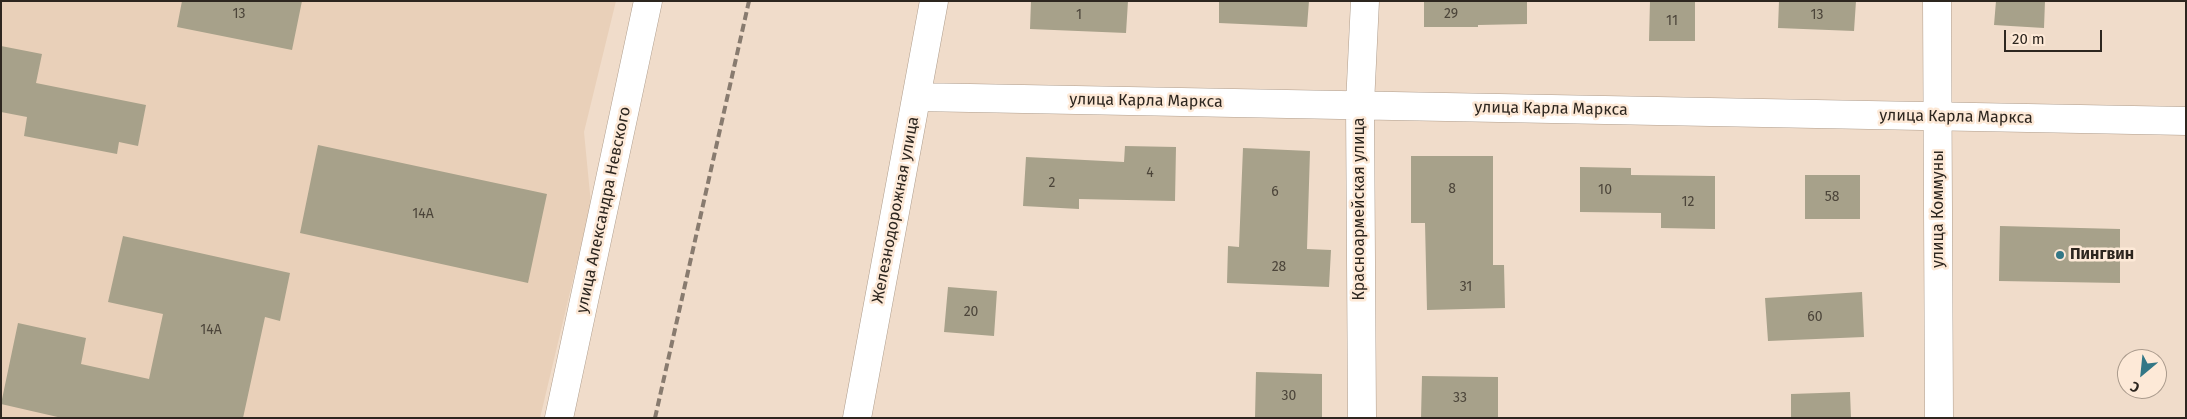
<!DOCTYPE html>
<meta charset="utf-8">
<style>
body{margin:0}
#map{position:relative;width:2187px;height:419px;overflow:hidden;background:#f0dcca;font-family:"Fira Sans",sans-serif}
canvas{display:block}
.frame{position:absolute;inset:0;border:2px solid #2d261f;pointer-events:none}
.north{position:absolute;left:2117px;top:349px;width:50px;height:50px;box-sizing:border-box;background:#fde9d7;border:1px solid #aa9b8d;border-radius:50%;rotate:208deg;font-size:14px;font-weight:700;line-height:20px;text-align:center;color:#2d261f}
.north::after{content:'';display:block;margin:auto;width:18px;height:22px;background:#337786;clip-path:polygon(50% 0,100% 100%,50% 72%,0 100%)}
.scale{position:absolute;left:2004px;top:30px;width:98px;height:22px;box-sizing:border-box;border:2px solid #2d261f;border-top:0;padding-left:6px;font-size:15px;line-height:18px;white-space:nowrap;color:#2d261f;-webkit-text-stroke:4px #fde9d7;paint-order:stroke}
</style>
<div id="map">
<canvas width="2187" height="419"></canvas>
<div class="frame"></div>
<div class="north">С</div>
<div class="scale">20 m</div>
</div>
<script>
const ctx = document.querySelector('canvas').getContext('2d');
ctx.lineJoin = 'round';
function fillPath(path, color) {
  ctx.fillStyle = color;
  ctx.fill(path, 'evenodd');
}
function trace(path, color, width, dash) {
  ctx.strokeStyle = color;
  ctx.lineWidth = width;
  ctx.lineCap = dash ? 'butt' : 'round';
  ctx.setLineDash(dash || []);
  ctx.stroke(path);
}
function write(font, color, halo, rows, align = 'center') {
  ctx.font = font + ' "Fira Sans",sans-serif';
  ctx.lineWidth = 5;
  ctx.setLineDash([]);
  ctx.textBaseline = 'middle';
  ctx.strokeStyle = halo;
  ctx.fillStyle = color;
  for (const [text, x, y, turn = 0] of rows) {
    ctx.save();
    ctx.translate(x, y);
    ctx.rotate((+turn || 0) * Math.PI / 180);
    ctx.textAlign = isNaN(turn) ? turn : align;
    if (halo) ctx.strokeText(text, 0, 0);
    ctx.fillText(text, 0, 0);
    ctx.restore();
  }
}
fillPath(new Path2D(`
 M1,1H616L584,132L591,204L540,418H1Z`), '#e9d0b9');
fillPath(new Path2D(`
 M182,1H302L292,50L177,27Z
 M1031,1H1128L1126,33L1030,29Z
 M1219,1H1309L1307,27L1219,23Z
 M1424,1H1527V24L1478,25V27H1424Z
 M1650,1H1695V41H1649Z
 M1779,1H1856L1854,31L1778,28Z
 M1996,1H2045L2044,28L1994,25Z
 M1,46L42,54L36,83L146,105L138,146L119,142L117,154L24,136L27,117L1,112Z
 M318,145L547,194L528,283L300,233Z
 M1125,146L1176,147L1175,201L1079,199V209L1023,206L1026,157L1124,162Z
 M1243,148L1310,151L1307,249L1331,250L1329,287L1227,283L1228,246L1239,247Z
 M1411,156H1493V265H1504L1505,308L1427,310L1425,223H1411Z
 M1580,167L1631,168V175L1715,176V229L1661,228V213L1580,212Z
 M1805,175H1860V219H1805Z
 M2000,226L2120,229V283L1999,281Z
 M123,236L290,273L280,321L265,317L243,418H62L1,404L18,323L86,338L81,364L149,379L163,314L108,302Z
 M948,287L997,291L994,336L944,332Z
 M1862,292L1864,337L1768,341L1765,298Z
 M1256,372L1322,374V418H1255Z
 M1422,376L1498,377V418H1421Z
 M1850,392L1851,418H1791V394Z`), '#a7a18a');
const street = new Path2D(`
 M917,97L2186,121
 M559,418L648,1
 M857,418L934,1
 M1362,418L1360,104L1365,1`);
const secondary = new Path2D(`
 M1937,1L1939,418`);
trace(street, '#af9d8c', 29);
trace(secondary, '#af9d8c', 29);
trace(street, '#fff', 28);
trace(secondary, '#fff', 28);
trace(new Path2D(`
 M655,418L749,1`), '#887b6f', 4, [8, 4]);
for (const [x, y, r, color] of [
 [2060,255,5,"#337786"]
]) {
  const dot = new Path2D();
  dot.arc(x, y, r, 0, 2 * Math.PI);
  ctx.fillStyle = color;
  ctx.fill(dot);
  trace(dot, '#fde9d7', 2);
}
write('14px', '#4c453a', null, [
 ["13",239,14],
 ["29",1451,14],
 ["1",1079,15],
 ["13",1817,15],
 ["11",1672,21],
 ["4",1150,173],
 ["2",1052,183],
 ["8",1452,189],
 ["10",1605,190],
 ["6",1275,192],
 ["58",1832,197],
 ["12",1688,202],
 ["14А",423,214],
 ["28",1279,267],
 ["31",1466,287],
 ["20",971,312],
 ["60",1815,317],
 ["14А",211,330],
 ["30",1289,396],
 ["33",1460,398]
]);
write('16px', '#2d261f', '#fde9d7', [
 ["улица Карла Маркса",1146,101,1],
 ["улица Карла Маркса",1551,109,1],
 ["улица Карла Маркса",1956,117,1],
 ["Красноармейская улица",1360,209,-90],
 ["улица Коммуны",1939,209,-90],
 ["улица Александра Невского",604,210,-78],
 ["Железнодорожная улица",896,210,-79]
]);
write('bold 16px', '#2d261f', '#fde9d7', [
 ["Пингвин",2070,255]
], 'left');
</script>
